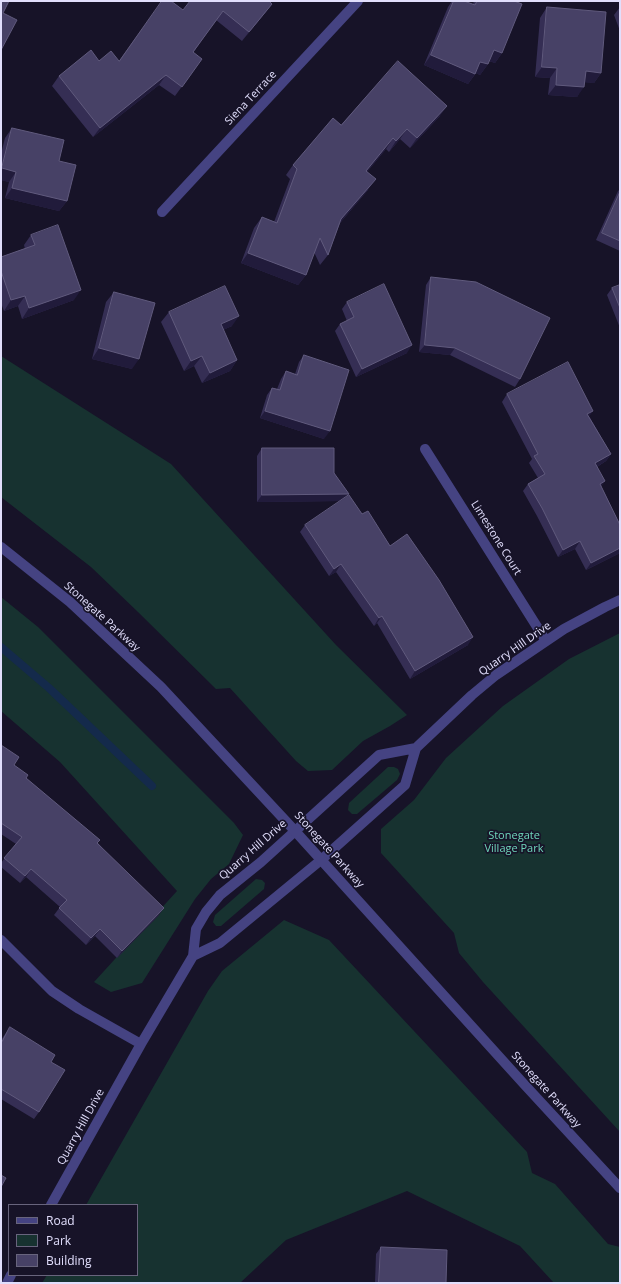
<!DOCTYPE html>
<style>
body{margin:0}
#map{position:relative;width:621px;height:1284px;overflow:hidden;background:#171328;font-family:"Open Sans",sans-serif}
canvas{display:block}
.frame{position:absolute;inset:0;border:2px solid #e1defc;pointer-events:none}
.legend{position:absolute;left:8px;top:1204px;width:130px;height:72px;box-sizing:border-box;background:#171328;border:1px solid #68647d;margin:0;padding:5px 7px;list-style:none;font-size:12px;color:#e1defc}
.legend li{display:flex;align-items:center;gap:8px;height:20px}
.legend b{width:20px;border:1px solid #68647d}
</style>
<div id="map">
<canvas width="621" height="1284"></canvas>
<div class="frame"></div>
<ul class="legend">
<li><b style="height:5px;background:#454382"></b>Road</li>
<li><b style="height:11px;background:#173230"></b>Park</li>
<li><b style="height:11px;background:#474166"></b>Building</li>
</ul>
</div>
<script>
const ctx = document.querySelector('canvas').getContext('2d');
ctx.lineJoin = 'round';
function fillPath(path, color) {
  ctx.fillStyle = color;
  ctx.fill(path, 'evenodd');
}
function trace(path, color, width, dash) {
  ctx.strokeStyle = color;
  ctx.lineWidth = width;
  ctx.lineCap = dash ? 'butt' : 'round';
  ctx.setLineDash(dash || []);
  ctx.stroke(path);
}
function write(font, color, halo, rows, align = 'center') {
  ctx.font = font + ' "Open Sans",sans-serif';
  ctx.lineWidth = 3.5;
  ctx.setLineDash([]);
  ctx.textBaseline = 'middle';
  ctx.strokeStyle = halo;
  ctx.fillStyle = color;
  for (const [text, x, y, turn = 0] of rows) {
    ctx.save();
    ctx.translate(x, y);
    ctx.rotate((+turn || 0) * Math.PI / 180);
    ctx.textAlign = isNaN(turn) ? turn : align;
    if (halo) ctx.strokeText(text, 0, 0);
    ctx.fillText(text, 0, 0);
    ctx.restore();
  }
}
fillPath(new Path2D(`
 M1,356L171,464L336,645L407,715L390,726L363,741L332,770L308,771L296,761L230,688L216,689L138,612L91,567L1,497Z
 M1,597L38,627L234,823L243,835L229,864L211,879L195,899L142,983L111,992L94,982L177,891L60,762L1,711Z
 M620,633V1132L483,982L459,953L454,933L381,853V829L414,800L446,758L503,706L569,659Z
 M388,767H394L398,769L400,774L397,780L357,814H352L348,810L349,803Z
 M256,879L262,880L265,883L264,889L221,926H216L213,922L215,915Z
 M284,920L329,940L527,1152L532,1173L555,1184L608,1244L620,1247V1283H554L520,1246L407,1191L286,1240L240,1283H42L47,1275H137V1205H86L208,991L222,971Z`), '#173230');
trace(new Path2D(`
 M1,647L49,688L152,786`), '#142a4b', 8);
trace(new Path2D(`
 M162,212L358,1
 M425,449L546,641
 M1,940L52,991L79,1009L141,1044
 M193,956L220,943L321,860L405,785L416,748L472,695L496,675L564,629L605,607L620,600
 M51,1205L141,1044L193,956L196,929L206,912L220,895L261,862L379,755L416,748
 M7,1283L11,1275`), '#454382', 10);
trace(new Path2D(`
 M1,547L70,602L161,687L295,831L523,1083L620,1188`), '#454382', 10);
fillPath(new Path2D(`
 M452,1H464L473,4L474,1H514L502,53L495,63L489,61L488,64L480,75L476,73L468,84L424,65L448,7Z
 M272,4L265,13L242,41L216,20L193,53L202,59L175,96L159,85L93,137L52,86L59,76L99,61H119L183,10Z
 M547,7L601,73L594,83L585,82L577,97L548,95L550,78L535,77L540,18Z
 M620,7V31L614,15Z
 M440,116L410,148L400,139L389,152L386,149L367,172L368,190L340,223L328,255L320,265L314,252L306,275L298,285L241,263L254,228L262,217L274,222L290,179L286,175L293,165L341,125Z
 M12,128L59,161L67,201L59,211L5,198L9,182L1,180V154L5,138Z
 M620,189V251L596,240L618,191Z
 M31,235L74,300L22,319L18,306L4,311L1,303V257L25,249L24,245Z
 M431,277L520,379L515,387L450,355L419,352L426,285Z
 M620,285V328L607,295L612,288Z
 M114,292L132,369L92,359L106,302Z
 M347,302L407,353L356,377L335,331L340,324L347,321L342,309Z
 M169,312L232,326L223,330L237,360L230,371L202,383L194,366L184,371L161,322Z
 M304,355L324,439L260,418L267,395L272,388L277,389L281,379L286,371L295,374L299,362Z
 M507,394L589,416L611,454L606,461L597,467L605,481L601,486L620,525V553L586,570L575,549L558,557L537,516L523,491L528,484L538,478L529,463L532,459L502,402Z
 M262,448L334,473L349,494L347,497L390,546L468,645L410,679L377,623L374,626L336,572L329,576L300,532L305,525L340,501L257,502V456Z
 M1,745L14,765L26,778L98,843L159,915L117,958L95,936L86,945L54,915L60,907L26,877L20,883L1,867V863L16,844L1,834Z
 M10,1027L51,1062L39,1112L34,1119L1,1099V1040Z
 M381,1247L446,1283H375L376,1254Z`), '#352e54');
fillPath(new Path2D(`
 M272,4L265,13L242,41L249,32Z
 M494,50L502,53L495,63L486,60Z
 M431,55L475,74L468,84L424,65Z
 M480,62L488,64L480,75L473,72Z
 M542,67L557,68L550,78L535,77Z
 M586,71L601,73L594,83L578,82Z
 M166,75L159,85L93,137L100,128Z
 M556,85L584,87L577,97L548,95Z
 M447,106L440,116L410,148L417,138Z
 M407,129L400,139L389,152L396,141Z
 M393,138L386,149L359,182L366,171Z
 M2,168L16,172L9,182L1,180V170Z
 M376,179L368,190L334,230L341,219Z
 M12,188L67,201L59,211L5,198Z
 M248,253L306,275L298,285L241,263Z
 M81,290L74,300L22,319L29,308Z
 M25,296L18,306L4,311L11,300Z
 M239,316L232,326L214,334L221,324Z
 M412,345L407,353L356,377L362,369Z
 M425,345L455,348L450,355L419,352Z
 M99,348L139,359L132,369L92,359Z
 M202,356L194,366L184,371L191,361Z
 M237,360L230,371L202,383L210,373Z
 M265,411L330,431L324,439L260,418Z
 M593,411L588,418L587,414Z
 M611,454L606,461L590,471L595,463Z
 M605,481L600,488V484Z
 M349,494L344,501L257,502L262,495Z
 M580,541L575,549L558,557L563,550Z
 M620,548V553L586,570L591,563Z
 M341,564L336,572L329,576L334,569Z
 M382,616L377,623L374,626L379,618Z
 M473,637L468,645L410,679L415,671Z
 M31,869L26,877L20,883L25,876Z
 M164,908L159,915L117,958L122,951Z
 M100,929L95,936L86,945L91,938Z`), '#211b3b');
const building = new Path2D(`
 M1,1H9L3,13L17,20L1,50Z
 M162,1H171L183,10L190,1H269L272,4L249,32L223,11L193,52L202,59L182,87L166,75L100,128L59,76L91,50L99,61L111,51L119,61Z
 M454,1H464L475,5L477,1H514L522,4L502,53L494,50L488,64L480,62L475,74L431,55Z
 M547,7L606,12L601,73L586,71L584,87L556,85L557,68L542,67Z
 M398,61L447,106L417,138L407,129L396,141L393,138L366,171L376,179L341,219L328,255L320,238L306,275L248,253L262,217L277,223L297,169L293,165L333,118L341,125Z
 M12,128L64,140L59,161L76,165L67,201L12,188L16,172L2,168Z
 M620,192V241L602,233Z
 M58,225L81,290L29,308L25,296L11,300L1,271V257L35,245L31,235Z
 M431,277L476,282L550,318L520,379L455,348L425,345Z
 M384,284L412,345L362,369L340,324L354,317L347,302Z
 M620,285V308L612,288Z
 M225,286L239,316L221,324L237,360L210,373L202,356L191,361L169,312Z
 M114,292L155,303L139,359L99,348Z
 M304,355L349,370L330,431L265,411L272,388L280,390L286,371L297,375Z
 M568,362L593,411L587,414L611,454L595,463L605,481L600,484L620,525V548L591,563L580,541L563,550L542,508L528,484L545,474L534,456L538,454L507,394Z
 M262,448H334V473L349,494L262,495Z
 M349,495L362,514L368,511L390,546L407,534L439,580L473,637L415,671L382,616L379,618L341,564L334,569L305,525Z
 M1,745L19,757L14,765L28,775L26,778L100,840L97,843L164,908L122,951L100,929L91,938L59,908L67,900L31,869L25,876L4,858L22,837L1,823Z
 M10,1027L55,1055L51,1062L65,1070L39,1112L1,1089V1040L2,1041Z
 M1,1175L6,1178L1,1187Z
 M381,1247L447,1250L446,1283H379Z`);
fillPath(building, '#474166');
trace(building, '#605a7d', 1);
write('11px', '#e1defc', '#171328', [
 ["Siena Terrace",251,98,-47],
 ["Limestone Court",496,538,58],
 ["Stonegate Parkway",102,617,42],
 ["Quarry Hill Drive",515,649,-35],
 ["Quarry Hill Drive",253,850,-41],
 ["Stonegate Parkway",329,850,48],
 ["Stonegate Parkway",546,1090,48],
 ["Quarry Hill Drive",81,1127,-61]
]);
write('11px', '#6fd6bb', '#171328', [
 ["Stonegate",514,836],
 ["Village Park",514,849]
]);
</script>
